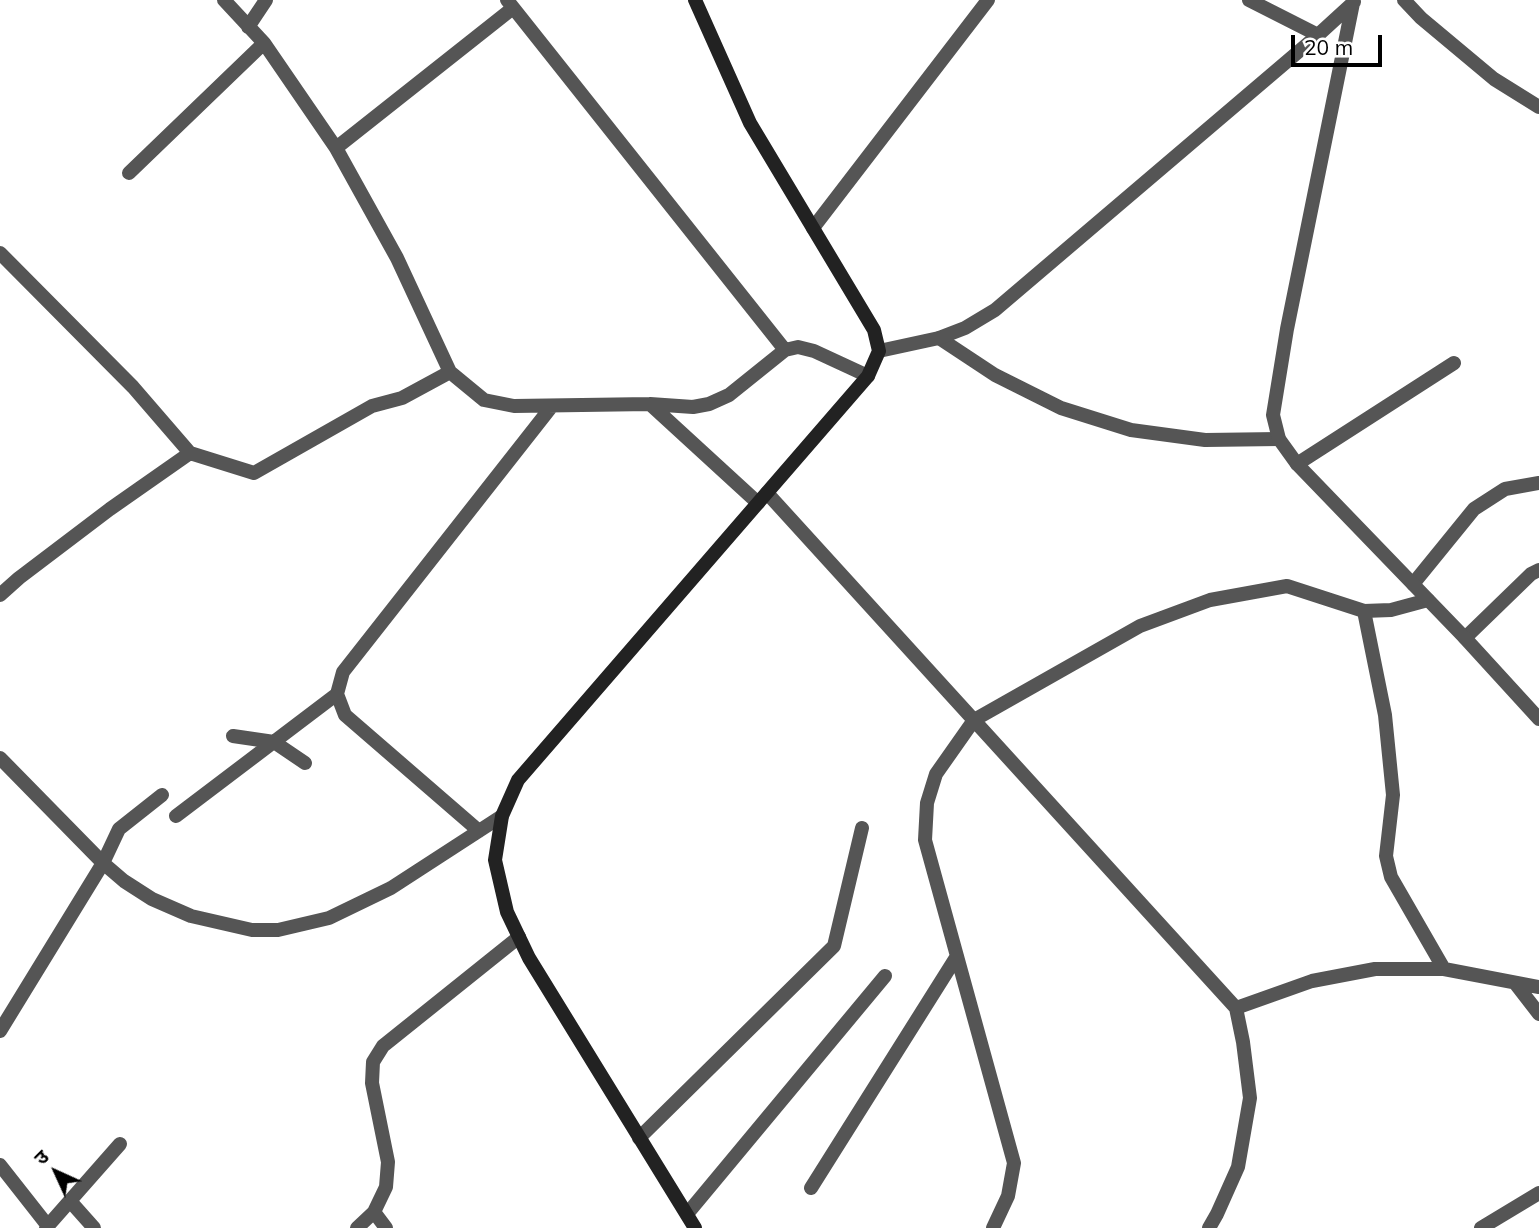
<!DOCTYPE html>
<meta charset="utf-8">
<style>
body{margin:0}
#map{position:relative;width:1539px;height:1228px;overflow:hidden;background:#fff;font-family:Mulish,"Noto Sans Devanagari",sans-serif}
canvas{display:block}
.north{position:absolute;left:21px;top:1137px;width:70px;height:70px;-webkit-text-stroke:5px #fff;paint-order:stroke;rotate:315deg;font-size:19px;font-weight:700;line-height:28px;text-align:center;color:#000}
.north::after{content:'';display:block;margin:auto;width:24px;height:32px;background:#000;clip-path:polygon(50% 0,100% 100%,50% 72%,0 100%)}
.scale{position:absolute;left:1291px;top:35px;width:91px;height:32px;box-sizing:border-box;border:4px solid #000;border-top:0;padding-left:9px;font-size:21px;line-height:24px;white-space:nowrap;color:#000;-webkit-text-stroke:5px #fff;paint-order:stroke}
</style>
<div id="map">
<canvas width="1539" height="1228"></canvas>
<div class="north">उ</div>
<div class="scale">20 m</div>
</div>
<script>
const ctx = document.querySelector('canvas').getContext('2d');
ctx.lineJoin = 'round';
function trace(path, color, width, dash) {
  ctx.strokeStyle = color;
  ctx.lineWidth = width;
  ctx.lineCap = dash ? 'butt' : 'round';
  ctx.setLineDash(dash || []);
  ctx.stroke(path);
}
trace(new Path2D(`
 M224,0L264,43L336,148L397,258L450,372L484,400L514,406L650,404L693,407L709,404L729,395L785,350L798,347L814,351L868,376
 M507,0L785,350
 M1249,0L1318,35
 M248,27L266,0
 M336,148L513,8
 M129,173L264,43
 M813,228L988,0
 M0,253L133,387L190,453
 M939,338L995,375L1061,408L1131,430L1205,440L1279,439
 M650,404L758,503
 M1297,464L1454,363
 M767,493L1236,1008L1243,1042L1250,1098L1238,1167L1217,1214L1209,1228
 M1413,584L1474,509L1505,489L1539,483
 M0,595L19,578L110,509L190,453L254,473L372,406L402,398L450,372
 M1364,611L1385,715L1393,795L1386,856L1391,877L1444,969
 M1465,638L1531,574L1539,570
 M233,736L274,742L305,763
 M0,758L103,863L124,881L152,899L191,916L252,930H278L329,918L391,888L502,816
 M176,816L337,694
 M479,831L345,715L337,694L343,672L552,406
 M1515,983L1539,1014
 M1236,1008L1312,981L1375,969H1444L1539,987
 M0,1031L103,863L119,829L162,795
 M639,1138L834,946L862,828
 M0,1165L48,1226
 M811,1188L957,956
 M70,1201L94,1228
 M374,1212L386,1228
 M687,1214L885,976
 M46,1228L120,1144
 M357,1228L374,1212L386,1187L388,1162L372,1083L373,1062L383,1046L519,937
 M993,1228L1008,1196L1014,1163L925,840L927,803L936,774L974,720L1140,626L1210,600L1287,586L1364,611L1391,610L1428,600
 M1481,1228L1539,1193`), '#555', 14);
trace(new Path2D(`
 M1404,0L1421,18L1494,79L1539,107
 M1353,3L1287,329L1273,415L1279,439L1297,464L1465,638L1539,719
 M879,351L939,338L965,328L995,310L1318,35L1354,2`), '#555', 14);
trace(new Path2D(`
 M695,0L750,123L874,330L879,351L868,376L518,780L502,816L495,860L507,912L529,958L695,1228`), '#222', 14);
</script>
